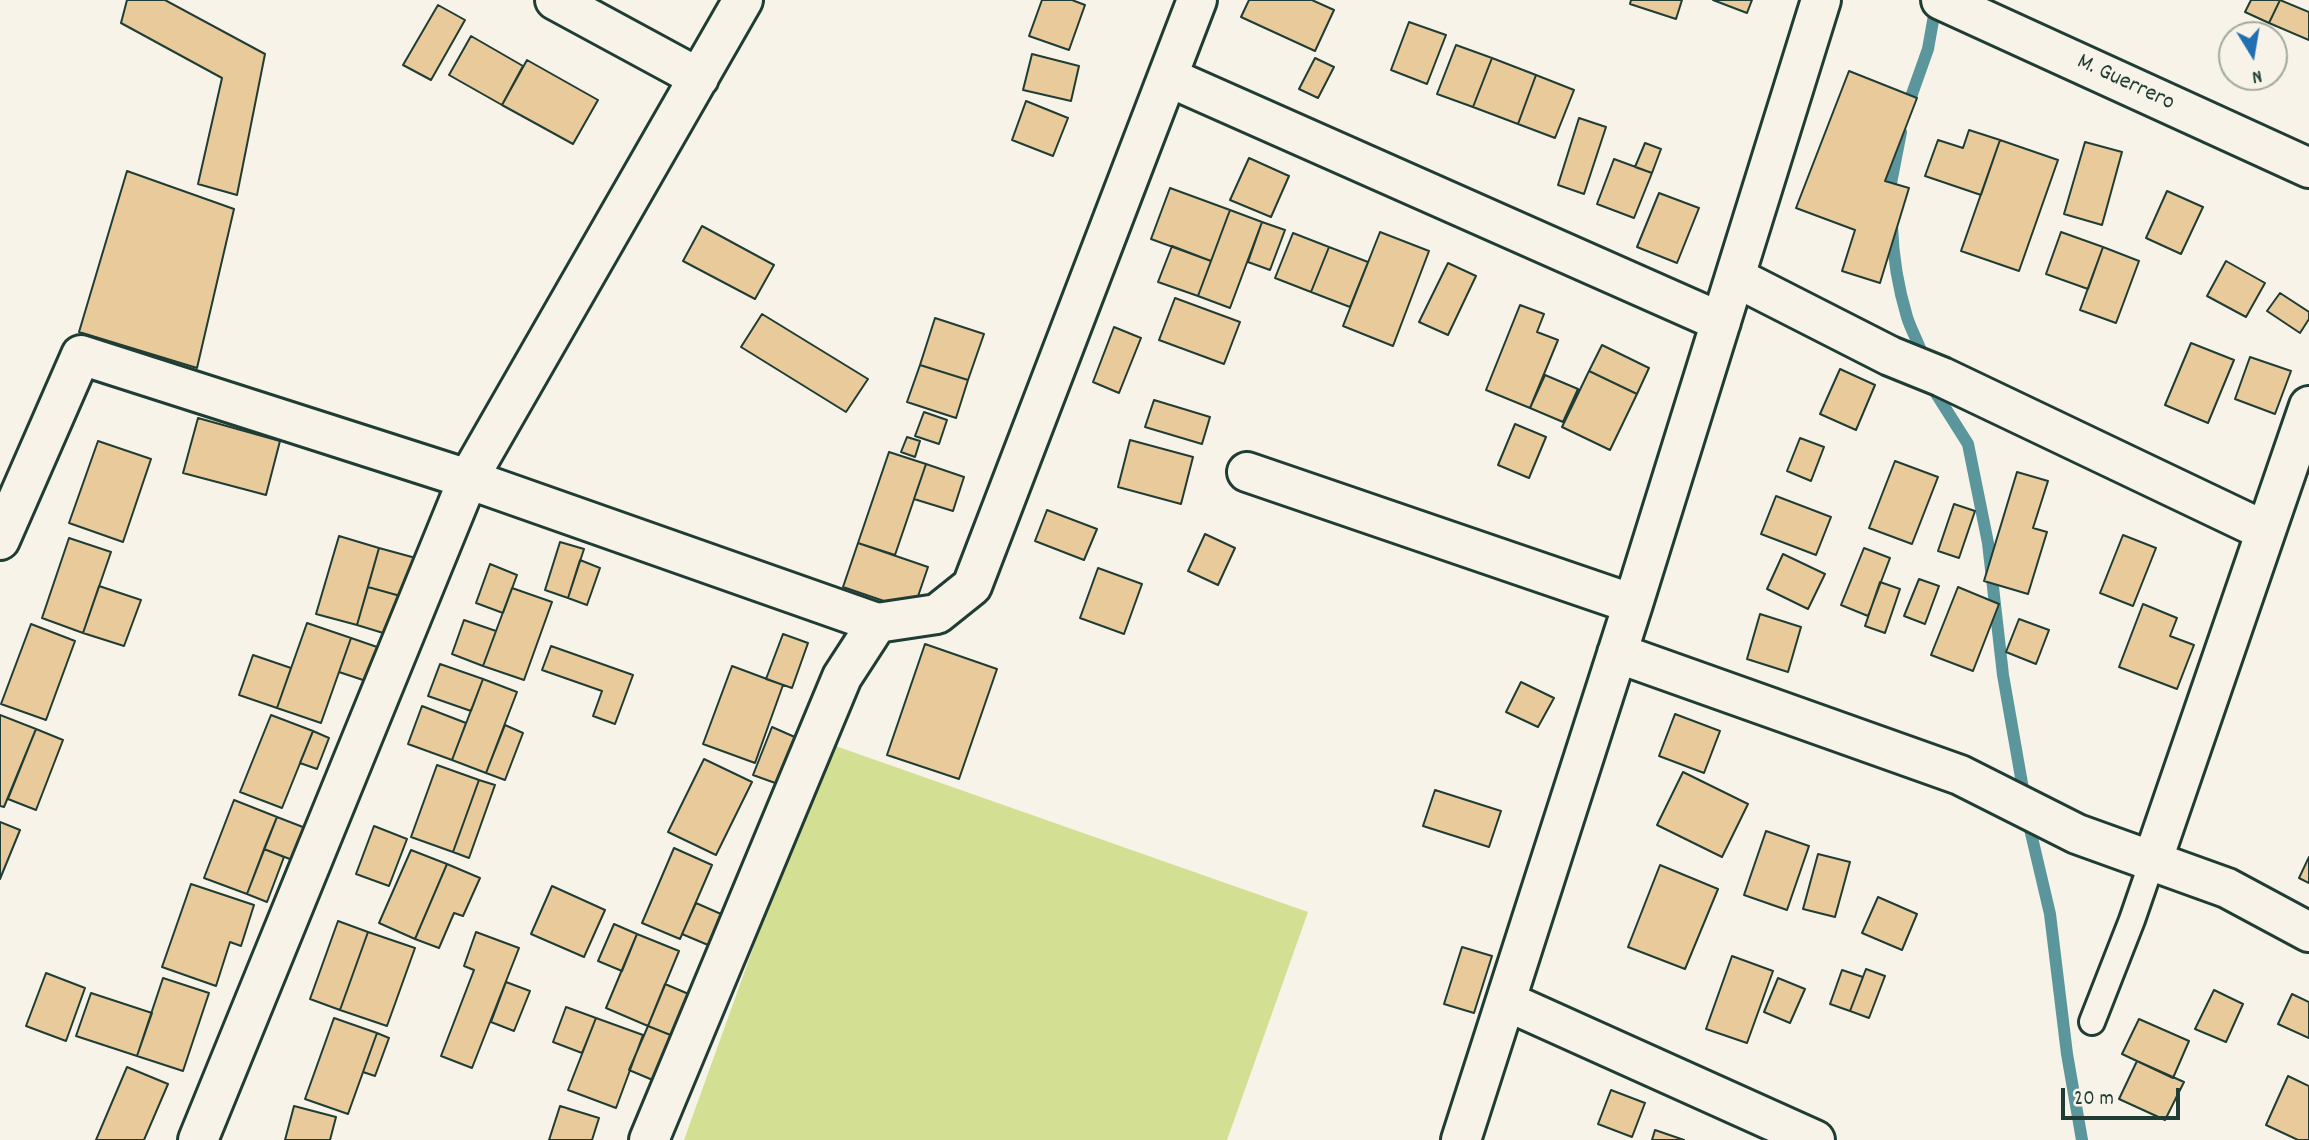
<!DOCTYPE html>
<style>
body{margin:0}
#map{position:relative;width:2309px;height:1140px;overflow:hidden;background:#f7f3e8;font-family:Dekko,sans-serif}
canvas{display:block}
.north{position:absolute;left:2218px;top:21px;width:70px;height:70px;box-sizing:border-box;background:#f7f3e8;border:2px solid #a1aaa0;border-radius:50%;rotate:169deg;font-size:19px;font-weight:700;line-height:28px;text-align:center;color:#1f3d34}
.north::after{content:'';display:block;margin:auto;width:24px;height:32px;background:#1f6fb2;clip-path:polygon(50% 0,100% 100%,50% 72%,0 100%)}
.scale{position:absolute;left:2061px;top:1088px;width:119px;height:32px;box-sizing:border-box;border:4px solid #1f3d34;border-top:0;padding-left:9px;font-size:21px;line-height:24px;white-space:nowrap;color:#1f3d34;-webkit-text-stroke:5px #f7f3e8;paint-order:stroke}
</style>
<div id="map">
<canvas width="2309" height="1140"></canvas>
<div class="north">N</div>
<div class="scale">20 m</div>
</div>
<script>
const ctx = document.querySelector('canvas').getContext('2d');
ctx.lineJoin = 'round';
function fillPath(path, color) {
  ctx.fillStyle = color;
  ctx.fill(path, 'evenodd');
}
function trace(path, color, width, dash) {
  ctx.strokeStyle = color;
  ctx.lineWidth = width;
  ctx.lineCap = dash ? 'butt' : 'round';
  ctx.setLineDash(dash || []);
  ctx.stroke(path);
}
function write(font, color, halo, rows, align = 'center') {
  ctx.font = font + ' Dekko,sans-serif';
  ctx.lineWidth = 6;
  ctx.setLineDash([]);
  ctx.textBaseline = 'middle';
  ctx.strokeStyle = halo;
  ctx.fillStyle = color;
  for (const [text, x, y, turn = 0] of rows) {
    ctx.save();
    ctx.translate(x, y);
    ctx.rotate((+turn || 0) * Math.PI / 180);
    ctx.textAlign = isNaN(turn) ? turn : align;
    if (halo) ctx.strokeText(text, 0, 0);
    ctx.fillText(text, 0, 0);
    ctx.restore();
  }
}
fillPath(new Path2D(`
 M827,743L1308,912L1227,1140H684Z`), '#d3df92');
trace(new Path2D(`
 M1906,111L1928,49L1936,4
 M1891,197V183L1901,132
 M1892,226C1893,257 1898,287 1907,317C1912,333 1921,346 1925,363
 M1930,384L1968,444L1988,543L2003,675L2030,829L2050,914L2067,1054L2082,1140`), '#5b969c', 12);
const building = new Path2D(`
 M127,0H165L265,54L237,195L198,184L222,78L121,23Z
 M1042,0H1072L1085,5L1069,50L1029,36Z
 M1249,0H1312L1334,10L1315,51L1241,17Z
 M1631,0H1682L1676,19L1630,4Z
 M1713,0H1752L1747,13Z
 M2251,0H2280L2269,23L2245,12Z
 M2280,0L2309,12V40L2269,23Z
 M438,5L465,20L431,80L403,65Z
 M1409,22L1446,35L1427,84L1391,70Z
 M471,36L523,66L502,105L449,75Z
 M1456,45L1492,58L1473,107L1437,94Z
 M1032,54L1079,66L1071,101L1023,90Z
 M1315,58L1334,67L1318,98L1299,89Z
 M1492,58L1536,75L1518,124L1473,107Z
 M527,60L598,100L573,144L502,105Z
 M1849,71L1917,98L1885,181L1909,188L1880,283L1842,271L1855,230L1796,208Z
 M1536,75L1574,90L1555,138L1518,124Z
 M1026,101L1068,118L1053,156L1012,140Z
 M1579,118L1606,127L1584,194L1558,185Z
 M1969,130L2000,140L1981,195L1925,176L1938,140L1963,148Z
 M2000,140L2058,160L2019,271L1961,251Z
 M2085,142L2122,152L2102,225L2064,214Z
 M1645,143L1661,149L1652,173L1635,167Z
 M1249,158L1289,176L1271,217L1230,200Z
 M1614,159L1652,173L1634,218L1597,204Z
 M127,171L234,209L197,368L79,332Z
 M1170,188L1230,210L1211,261L1151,239Z
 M2167,191L2203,207L2181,254L2146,238Z
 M1659,193L1699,208L1677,263L1637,247Z
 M1230,210L1262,222L1230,308L1198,296Z
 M1262,222L1285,230L1270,270L1248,262Z
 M702,226L774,265L755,299L683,261Z
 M1380,232L1429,251L1393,346L1343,326Z
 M2061,232L2103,247L2088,289L2046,274Z
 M1293,233L1329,247L1311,292L1275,278Z
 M1172,246L1211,261L1198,296L1158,282Z
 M1329,247L1368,262L1350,307L1311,292Z
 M2103,247L2139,261L2116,323L2080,310Z
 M2226,261L2265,283L2246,317L2207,296Z
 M1448,263L1476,276L1448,335L1419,322Z
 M2280,293L2309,312V319L2300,333L2267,311Z
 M1175,298L1240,322L1224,364L1159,340Z
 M1520,305L1544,314L1537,332L1558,340L1530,408L1486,390Z
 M762,314L868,379L846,412L741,347Z
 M935,318L984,334L968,380L920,365Z
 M1114,327L1141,338L1119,393L1093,382Z
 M2191,343L2234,360L2208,423L2165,405Z
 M1602,345L1649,368L1637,394L1589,371Z
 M2250,357L2291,371L2275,414L2235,399Z
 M920,365L968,380L956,418L907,402Z
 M1840,369L1875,385L1856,430L1820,414Z
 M1589,371L1637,394L1610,450L1562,427Z
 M1545,375L1578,389L1563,422L1530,408Z
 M1154,400L1210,417L1202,444L1145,427Z
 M924,412L947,420L939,444L915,436Z
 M198,418L280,441L266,495L183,473Z
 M1515,424L1546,437L1529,478L1498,465Z
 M907,437L920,441L915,457L901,452Z
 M1800,438L1824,447L1811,481L1787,471Z
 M1130,440L1193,457L1181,504L1118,487Z
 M98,441L151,459L123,542L69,523Z
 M889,452L926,464L895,555L858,543Z
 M1895,461L1938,477L1912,544L1869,528Z
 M926,464L964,477L953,511L914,499Z
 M2017,472L2048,481L2033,528L2047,532L2028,594L1984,581Z
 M1776,496L1831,517L1816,555L1761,534Z
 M1954,504L1975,511L1959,558L1938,551Z
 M1047,510L1097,529L1084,560L1035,541Z
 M1205,534L1235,548L1218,585L1188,571Z
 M2123,535L2156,548L2133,606L2100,593Z
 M339,536L379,548L357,625L316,614Z
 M69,538L111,552L83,633L42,618Z
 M560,542L584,549L568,598L545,590Z
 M858,543L928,567L913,611L843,587Z
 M379,548L423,560L411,599L368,587Z
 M1864,548L1890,558L1868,616L1841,605Z
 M1783,554L1825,574L1808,609L1767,589Z
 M580,560L600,568L587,605L568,598Z
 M490,564L517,575L503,613L476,603Z
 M1098,568L1142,584L1124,634L1080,618Z
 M1919,579L1939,586L1925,624L1904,616Z
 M1880,582L1900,589L1885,633L1865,626Z
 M99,586L141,600L124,646L83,633Z
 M368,587L404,597L393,636L357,625Z
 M1958,587L1999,604L1973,671L1931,655Z
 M512,588L552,602L524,680L483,666Z
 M2143,604L2177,618L2170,636L2194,645L2177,689L2119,667Z
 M1760,614L1801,627L1788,672L1747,659Z
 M2019,619L2049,630L2036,664L2006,652Z
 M464,620L496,631L483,666L452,654Z
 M307,623L351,638L321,723L277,708Z
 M31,624L75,641L46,720L1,704Z
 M783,634L808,643L792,688L766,679Z
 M351,638L380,648L369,682L339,672Z
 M925,644L997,669L959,779L887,755Z
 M551,646L633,675L615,724L593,716L602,691L542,670Z
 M253,655L291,668L277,708L239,695Z
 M440,664L483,679L471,711L428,696Z
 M732,666L783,685L755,763L703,744Z
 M483,679L517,692L486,773L452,760Z
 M1521,682L1554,698L1538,727L1506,712Z
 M422,706L466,723L452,760L408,744Z
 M1675,714L1720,731L1704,773L1659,756Z
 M0,715L36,729L4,807L0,806Z
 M271,715L313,731L282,808L240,792Z
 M505,725L523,733L505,780L486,773Z
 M772,727L797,738L778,784L753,775Z
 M36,729L63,740L36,810L8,799Z
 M313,731L329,738L317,769L300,763Z
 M704,759L752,782L716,855L668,832Z
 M437,765L479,780L453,852L411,837Z
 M1683,772L1748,804L1722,857L1657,825Z
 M479,780L495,785L469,858L453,852Z
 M1435,790L1501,811L1489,847L1423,826Z
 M234,800L277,817L247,894L204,878Z
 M277,817L308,829L295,861L264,849Z
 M0,822L20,830L0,879Z
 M374,826L407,839L389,886L356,874Z
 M1766,831L1809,846L1787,910L1744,895Z
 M674,848L712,865L680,939L642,923Z
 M264,849L284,857L267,902L247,894Z
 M411,850L447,864L415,939L379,923Z
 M1818,854L1850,862L1835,917L1803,909Z
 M2309,857V883L2299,878Z
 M447,864L480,878L463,916L454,913L439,948L415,939Z
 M1660,865L1718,889L1685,969L1628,947Z
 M191,884L254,905L241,946L230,942L216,986L162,967Z
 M552,886L605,910L584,957L531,934Z
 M1878,897L1917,914L1902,950L1862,933Z
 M696,903L721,914L708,945L682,934Z
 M338,921L368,932L340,1010L310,999Z
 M614,924L637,934L622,971L598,961Z
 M368,932L415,948L387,1026L340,1010Z
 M476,932L519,948L472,1068L441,1056L474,970L464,966Z
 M637,934L679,951L648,1026L606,1008Z
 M1462,947L1492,956L1474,1013L1444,1004Z
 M1732,956L1773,971L1747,1043L1706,1029Z
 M1866,969L1885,976L1869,1018L1850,1011Z
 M1842,970L1863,977L1850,1011L1830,1004Z
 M46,973L85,988L66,1041L26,1026Z
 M163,978L209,993L183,1071L137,1056Z
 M1778,978L1805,989L1790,1023L1764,1012Z
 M506,982L530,991L514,1031L491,1022Z
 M665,984L691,995L673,1036L648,1026Z
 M2214,990L2243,1004L2226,1042L2195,1029Z
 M91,993L152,1013L137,1056L76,1036Z
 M2292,994L2309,1002V1038L2278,1024Z
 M566,1007L596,1018L582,1053L553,1042Z
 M334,1018L377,1033L348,1114L305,1099Z
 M596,1018L643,1035L616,1108L568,1090Z
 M2139,1019L2189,1041L2173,1078L2122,1054Z
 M648,1026L673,1036L655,1081L629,1070Z
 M377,1033L389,1038L375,1076L363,1072Z
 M2137,1061L2184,1082L2165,1120L2119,1099Z
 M127,1067L168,1084L144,1140H96Z
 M2288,1076L2309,1086V1140H2298L2266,1125Z
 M1611,1090L1645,1103L1632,1137L1598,1124Z
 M294,1106L336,1117L330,1140H285Z
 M560,1106L599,1118L592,1140H549Z
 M1655,1130L1684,1140H1652Z`);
fillPath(building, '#e8ca9b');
trace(building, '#1f3d34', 2);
const service = new Path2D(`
 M2092,1022L2132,920L2152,862`);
const minor = new Path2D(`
 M555,0L699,78
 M1941,0L2309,168
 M1168,77L1721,322
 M1735,277L1890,356L1942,377L2265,531
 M1247,472L1633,604
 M0,540L81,355L468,479L877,623
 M1617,653L1960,775L2077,834L2227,888L2309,932
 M2152,862L2309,406
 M1506,1001L1815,1140
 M198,1140L468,479L743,0
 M649,1140L842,677L877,623L937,614L972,586L1197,0
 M1461,1140L1633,604L1821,0`);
trace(service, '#1f3d34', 30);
trace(minor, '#1f3d34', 44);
trace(service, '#f7f3e8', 24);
trace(minor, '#f7f3e8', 38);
write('24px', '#1f3d34', '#f7f3e8', [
 ["M. Guerrero",2125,84,25]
]);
</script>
